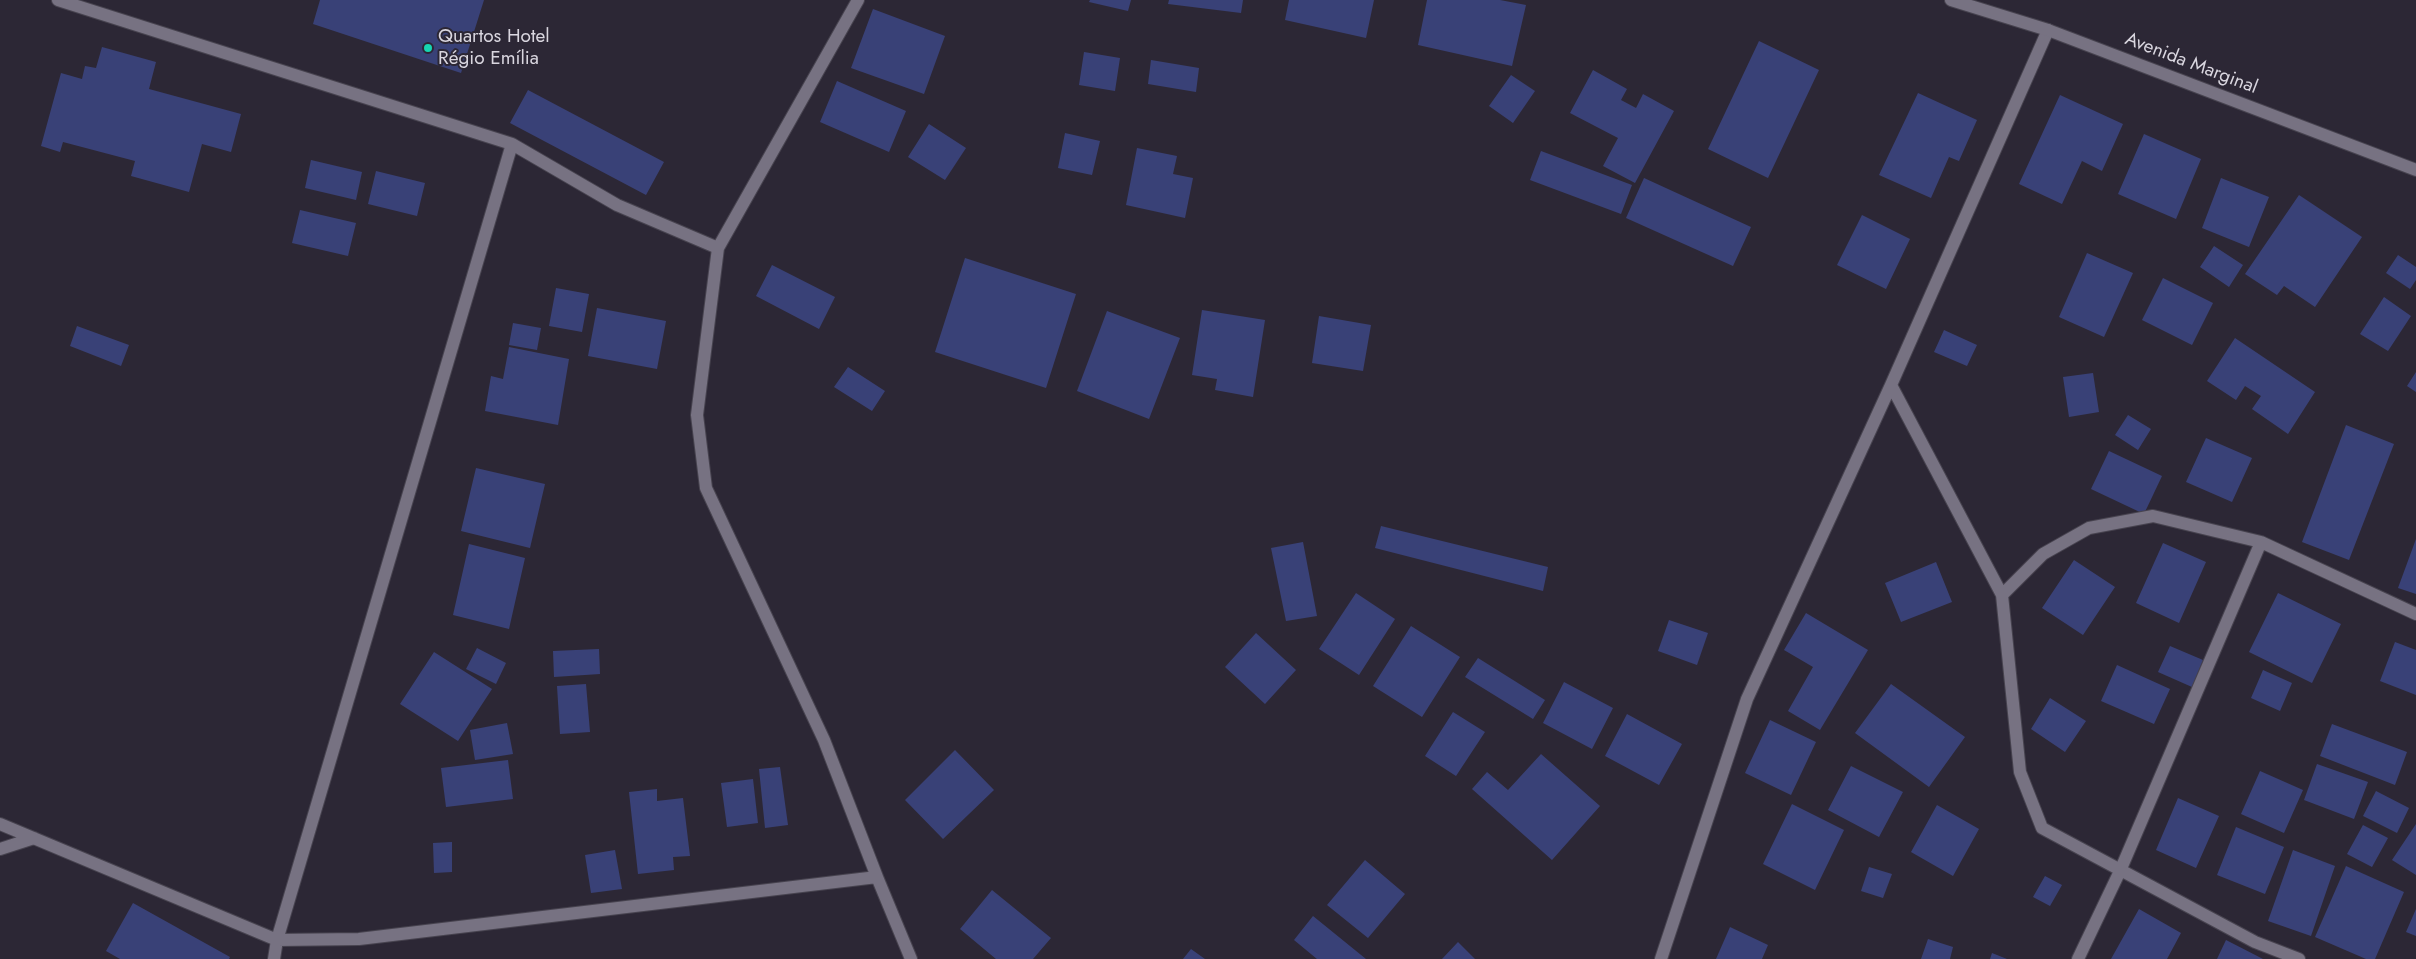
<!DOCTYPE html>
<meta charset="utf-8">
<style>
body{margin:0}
canvas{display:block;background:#2c2735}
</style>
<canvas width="2416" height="959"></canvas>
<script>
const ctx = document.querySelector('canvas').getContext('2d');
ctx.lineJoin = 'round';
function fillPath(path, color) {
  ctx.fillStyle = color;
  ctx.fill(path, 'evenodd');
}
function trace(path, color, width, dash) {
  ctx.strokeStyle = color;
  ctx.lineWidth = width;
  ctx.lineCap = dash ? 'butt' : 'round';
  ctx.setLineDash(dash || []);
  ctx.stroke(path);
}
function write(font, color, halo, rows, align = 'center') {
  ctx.font = font + ' Jost,sans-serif';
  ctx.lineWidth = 4;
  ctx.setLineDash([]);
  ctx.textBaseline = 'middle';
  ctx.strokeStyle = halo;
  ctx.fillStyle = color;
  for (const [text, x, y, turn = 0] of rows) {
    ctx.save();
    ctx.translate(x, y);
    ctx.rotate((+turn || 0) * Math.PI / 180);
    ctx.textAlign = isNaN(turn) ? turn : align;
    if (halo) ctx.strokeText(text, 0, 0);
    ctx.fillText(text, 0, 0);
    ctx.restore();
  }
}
fillPath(new Path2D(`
 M320,0H484L461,73L313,24Z
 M1090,0H1131L1128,11L1089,2Z
 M1169,0H1243L1241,13L1168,4Z
 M1289,0H1374L1366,38L1285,20Z
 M1427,0H1500L1526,5L1512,66L1418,45Z
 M873,9L945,36L924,94L851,68Z
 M1759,41L1819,70L1768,178L1708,149Z
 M102,47L156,62L149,89L241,114L231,152L202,144L189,192L131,176L135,161L63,142L60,152L41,146L61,73L82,79L85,66L96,68Z
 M1084,52L1120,58L1115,91L1079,85Z
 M1151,60L1199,68L1196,92L1148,84Z
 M1593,70L1627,89L1621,100L1636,108L1643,94L1674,111L1635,183L1603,166L1618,138L1570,113Z
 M1511,75L1535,91L1513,123L1489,106Z
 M837,81L906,111L889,152L820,122Z
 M528,90L664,162L646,195L510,123Z
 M1918,93L1977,120L1959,161L1949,157L1931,198L1879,175Z
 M2060,95L2123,124L2102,171L2082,161L2062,204L2019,184Z
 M929,124L966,148L945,180L908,157Z
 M1065,133L1100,141L1092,175L1058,168Z
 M2144,134L2201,159L2176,219L2118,194Z
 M1137,148L1177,156L1173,174L1193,178L1185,218L1126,205Z
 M1541,151L1632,185L1621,214L1530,180Z
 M311,160L362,172L356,200L305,188Z
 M376,171L425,183L417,216L368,204Z
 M1644,178L1751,227L1733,266L1626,218Z
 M2221,178L2269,197L2249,247L2202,228Z
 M2299,195L2362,237L2315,307L2284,286L2277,295L2245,274Z
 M300,210L356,223L348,256L292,243Z
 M1862,215L1910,239L1886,289L1837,265Z
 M2214,246L2243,265L2229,287L2200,267Z
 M2087,253L2133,273L2104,337L2059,317Z
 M2398,255L2416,267V280L2410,289L2386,273Z
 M965,258L1076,294L1046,388L935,352Z
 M772,265L835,297L819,329L756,296Z
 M2163,278L2213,303L2192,345L2142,320Z
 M556,288L589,294L582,332L549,326Z
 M2384,297L2411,316L2388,351L2360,334Z
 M597,308L666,321L657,369L588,356Z
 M1202,310L1265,320L1253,397L1215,390L1217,379L1192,375Z
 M1107,311L1180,338L1149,419L1077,391Z
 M1319,316L1371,325L1363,371L1312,363Z
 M513,323L541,328L537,350L509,345Z
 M77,326L129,345L121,366L70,346Z
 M1944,330L1977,345L1967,366L1934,352Z
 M2235,338L2315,392L2288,434L2252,409L2261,396L2245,386L2236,400L2207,381Z
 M509,347L569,359L558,425L485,411L491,376L503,379Z
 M848,367L885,391L872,411L834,387Z
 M2416,372V392L2407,386Z
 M2093,373L2099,412L2069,417L2063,377Z
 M2128,415L2151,429L2138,450L2115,435Z
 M2346,425L2394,444L2349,560L2302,542Z
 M2206,438L2252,458L2232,502L2186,482Z
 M2109,451L2162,476L2144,514L2091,489Z
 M476,468L545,484L530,548L461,531Z
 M1381,526L1548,567L1543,591L1375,548Z
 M2416,539V594L2398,588Z
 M1303,542L1317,616L1286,621L1271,548Z
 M2163,543L2206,562L2179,623L2136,603Z
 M469,544L525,558L509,629L453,615Z
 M2074,560L2115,587L2083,635L2042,608Z
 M1936,562L1952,602L1901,622L1885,583Z
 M1356,593L1395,619L1359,675L1319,649Z
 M2278,593L2341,624L2312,683L2249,652Z
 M1806,613L1868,650L1820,730L1788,711L1813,667L1784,650Z
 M1669,620L1708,633L1697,665L1658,651Z
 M1411,626L1460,657L1422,717L1373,686Z
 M1256,633L1296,670L1265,704L1225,667Z
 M2395,642L2416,650V695L2380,681Z
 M2170,646L2203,660L2192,687L2158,672Z
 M477,648L506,663L496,684L466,669Z
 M599,649L600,674L554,677L553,651Z
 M434,652L492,689L458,741L400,704Z
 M1478,658L1545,700L1533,719L1465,677Z
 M2117,665L2170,689L2154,724L2101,701Z
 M2263,670L2292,683L2280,711L2251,698Z
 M1564,682L1613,708L1592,749L1543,723Z
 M586,684L590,732L560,734L557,686Z
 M1891,684L1965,737L1929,787L1855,733Z
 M2050,698L2086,721L2065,752L2031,729Z
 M1453,712L1485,732L1456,776L1425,756Z
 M1627,714L1682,744L1659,785L1605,756Z
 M1770,720L1816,742L1791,795L1745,773Z
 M507,723L513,754L475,760L470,730Z
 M2332,724L2407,752L2395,785L2320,756Z
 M955,750L994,790L943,839L905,800Z
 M1541,754L1600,806L1552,860L1472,789L1487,772L1508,790Z
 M508,760L513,799L446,807L441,768Z
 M2317,764L2368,782L2354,819L2304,800Z
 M1851,766L1903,792L1879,837L1828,810Z
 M780,767L788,825L765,828L759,769Z
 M2260,771L2303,790L2284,833L2241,814Z
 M753,779L758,823L727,827L721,783Z
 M657,789V801L683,798L690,856L673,857L674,870L638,874L629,792Z
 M2376,791L2409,808L2397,833L2363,816Z
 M2178,798L2219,816L2196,868L2156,850Z
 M1792,804L1844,830L1815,890L1763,864Z
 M1937,805L1979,829L1953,876L1911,852Z
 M2416,824V875L2392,860Z
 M2363,825L2388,838L2372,867L2347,854Z
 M2236,827L2284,847L2265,894L2217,875Z
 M452,842V872L434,873L433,843Z
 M615,850L622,889L591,893L585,855Z
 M2293,850L2335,866L2311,936L2268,921Z
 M1365,860L1405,894L1368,938L1327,905Z
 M2346,866L2404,892L2375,959H2366L2315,937Z
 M1869,867L1892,874L1883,898L1861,891Z
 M2045,876L2062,885L2050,906L2033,897Z
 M992,890L1051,938L1033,959H996L960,929Z
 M133,903L230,957L229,959H120L106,951Z
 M2139,909L2181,933L2167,959H2111Z
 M2416,909V936L2406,932Z
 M1313,916L1366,959H1317L1294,940Z
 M1730,927L1768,945L1762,959H1716Z
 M1928,939L1953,947L1950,959H1921Z
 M2226,940L2263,959H2217Z
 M1458,942L1475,959H1442Z
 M1191,949L1205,959H1183Z
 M1992,953L2007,959H1990Z`), '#394177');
const street = new Path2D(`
 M58,0L512,144L277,940L274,959
 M512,144L617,205L718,248L697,415L706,488L824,740L877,877
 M718,248L858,0
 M1891,385L2002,595L2020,772L2042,828L2255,942L2299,959
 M2002,595L2043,554L2089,528L2153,516L2261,542L2416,614
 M0,824L277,940L359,939L877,877L911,959
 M0,849L34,838
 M1661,959L1747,699L1891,385L2048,30
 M2078,959L2120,871L2261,542`);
const secondary = new Path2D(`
 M1951,0L2048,30L2416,170`);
trace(street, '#47434f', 14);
trace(secondary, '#47434f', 14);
trace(street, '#777282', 12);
trace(secondary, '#777282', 12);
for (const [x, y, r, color] of [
 [428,48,5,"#17d5b2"]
]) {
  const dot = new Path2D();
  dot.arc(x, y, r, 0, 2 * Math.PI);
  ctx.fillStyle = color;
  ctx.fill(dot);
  trace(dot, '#2c2735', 2);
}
write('19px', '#d9d6df', '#2c2735', [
 ["Quartos Hotel",438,37],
 ["Régio Emília",438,59]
], 'left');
write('19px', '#d9d6df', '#2c2735', [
 ["Avenida Marginal",2191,64,21]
]);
</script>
